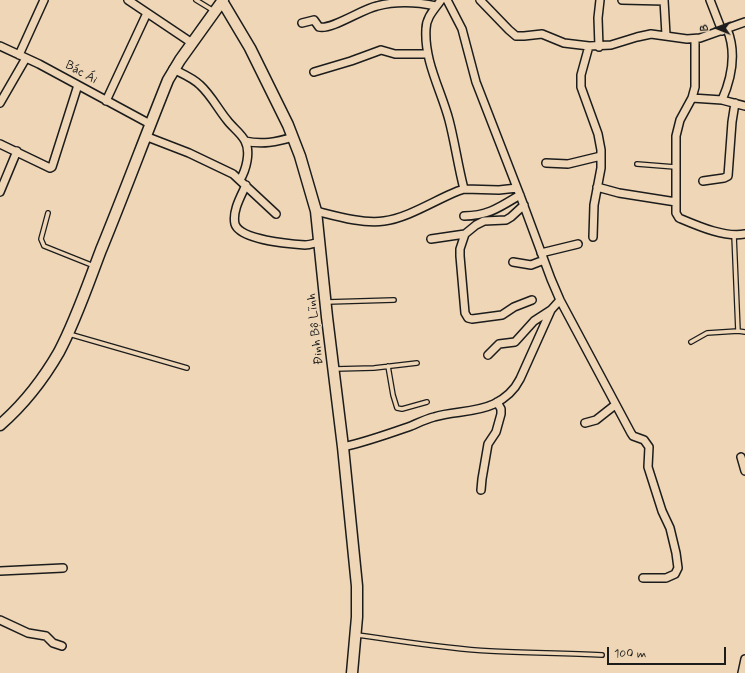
<!DOCTYPE html>
<meta charset="utf-8">
<style>
body{margin:0}
#map{position:relative;width:745px;height:673px;overflow:hidden;background:#eed6b6;font-family:Mynerve,sans-serif}
canvas{display:block}
.north{position:absolute;left:697px;top:8px;width:40px;height:40px;-webkit-text-stroke:3px #eed6b6;paint-order:stroke;rotate:271deg;font-size:11px;font-weight:700;line-height:16px;text-align:center;color:#1c1c1c}
.north::after{content:'';display:block;margin:auto;width:14px;height:18px;background:#1c1c1c;clip-path:polygon(50% 0,100% 100%,50% 72%,0 100%)}
.scale{position:absolute;left:607px;top:647px;width:119px;height:18px;box-sizing:border-box;border:2px solid #1c1c1c;border-top:0;padding-left:5px;font-size:12px;line-height:14px;white-space:nowrap;color:#1c1c1c;-webkit-text-stroke:3px #eed6b6;paint-order:stroke}
</style>
<div id="map">
<canvas width="745" height="673"></canvas>
<div class="north">B</div>
<div class="scale">100 m</div>
</div>
<script>
const ctx = document.querySelector('canvas').getContext('2d');
ctx.lineJoin = 'round';
function trace(path, color, width, dash) {
  ctx.strokeStyle = color;
  ctx.lineWidth = width;
  ctx.lineCap = dash ? 'butt' : 'round';
  ctx.setLineDash(dash || []);
  ctx.stroke(path);
}
function write(font, color, halo, rows, align = 'center') {
  ctx.font = font + ' Mynerve,sans-serif';
  ctx.lineWidth = 3;
  ctx.setLineDash([]);
  ctx.textBaseline = 'middle';
  ctx.strokeStyle = halo;
  ctx.fillStyle = color;
  for (const [text, x, y, turn = 0] of rows) {
    ctx.save();
    ctx.translate(x, y);
    ctx.rotate((+turn || 0) * Math.PI / 180);
    ctx.textAlign = isNaN(turn) ? turn : align;
    if (halo) ctx.strokeText(text, 0, 0);
    ctx.fillText(text, 0, 0);
    ctx.restore();
  }
}
const lane = new Path2D(`
 M196,0L214,11
 M637,164L675,167
 M48,213L41,239L44,246L94,266
 M734,235L738,331L745,332
 M327,302L394,300
 M69,334L187,368
 M691,342L707,333L738,331
 M388,366L393,395L397,408L402,409L427,402
 M335,369L374,368L417,363
 M357,635C401,641 446,649 490,651C528,653 565,653 602,655`);
const street = new Path2D(`
 M128,0L192,43
 M441,0C435,9 426,17 426,29C424,61 441,90 449,120C455,143 458,166 464,189
 M447,0L462,29L476,82L521,198L551,279L560,300L631,433L633,436L644,440L649,447L648,467L662,511L670,528L676,553L678,568L675,574L666,578H643
 M480,0L509,30L516,36H524L542,34L564,43L589,46L611,45L637,37L651,34L687,39L700,38L745,22
 M622,0L664,1
 M664,0L666,35
 M710,0L722,31
 M302,23L314,20L319,27C332,30 362,9 377,6C396,1 417,2 436,6
 M695,39V87L692,98L680,120L676,136V213L679,218C698,226 725,238 745,234
 M0,46L39,64L150,124
 M589,46L581,75V87L598,134L601,150V168L594,205L593,237
 M599,47L598,18L600,0
 M19,55L44,0
 M173,69C183,74 193,78 200,85C211,95 218,109 227,120C232,127 241,133 245,141C251,152 246,170 240,180
 M314,72L351,61L381,50L395,54H428
 M692,98L722,100L745,106
 M722,100C732,77 737,53 727,29
 M106,101L147,13
 M0,103L26,58
 M145,136L189,153L233,174L276,214
 M245,141C262,145 277,142 293,137
 M0,144L50,168L52,167L78,85
 M546,163L568,164L601,156
 M703,181L724,178L728,176L732,122L735,103
 M246,185C241,196 232,211 235,224C240,240 290,244 305,245C310,245 315,243 320,242
 M597,187L619,193L676,202
 M0,192L17,151
 M316,211C336,216 363,224 384,221C408,218 435,200 458,191L464,189L499,190L517,188
 M464,216C488,216 500,207 520,195
 M465,234L460,249V256L465,313L468,318L472,319L502,315L514,307L532,300
 M431,239L465,234L476,225L484,221L506,220L511,217L524,205
 M541,253L578,244
 M513,262L531,265L544,260
 M488,355L499,344L515,342L534,321L551,310L560,300
 M585,423L596,420L615,405
 M343,447C366,442 388,434 411,426C418,423 426,419 434,417C453,411 475,413 494,404C506,398 514,391 520,379L551,310
 M741,457L745,471
 M481,490L482,479L488,444L496,432L501,414V409L497,402
 M0,571L63,568
 M0,620L28,633L46,636L53,643L62,646
 M742,673L745,659`);
const secondary = new Path2D(`
 M222,1L250,48L288,125L300,156L316,211L327,317L343,447L357,586V617L352,673
 M0,425C23,405 44,378 59,352C76,320 88,284 101,250C124,194 145,137 168,80L180,60L223,0`);
trace(lane, '#1c1c1c', 6);
trace(street, '#1c1c1c', 10);
trace(secondary, '#1c1c1c', 13);
trace(lane, '#eed6b6', 3.5);
trace(street, '#eed6b6', 7);
trace(secondary, '#eed6b6', 10);
write('13px', '#1c1c1c', '#eed6b6', [
 ["Bác Ái",81,73,29],
 ["Đinh Bộ Lĩnh",316,329,-96]
]);
</script>
